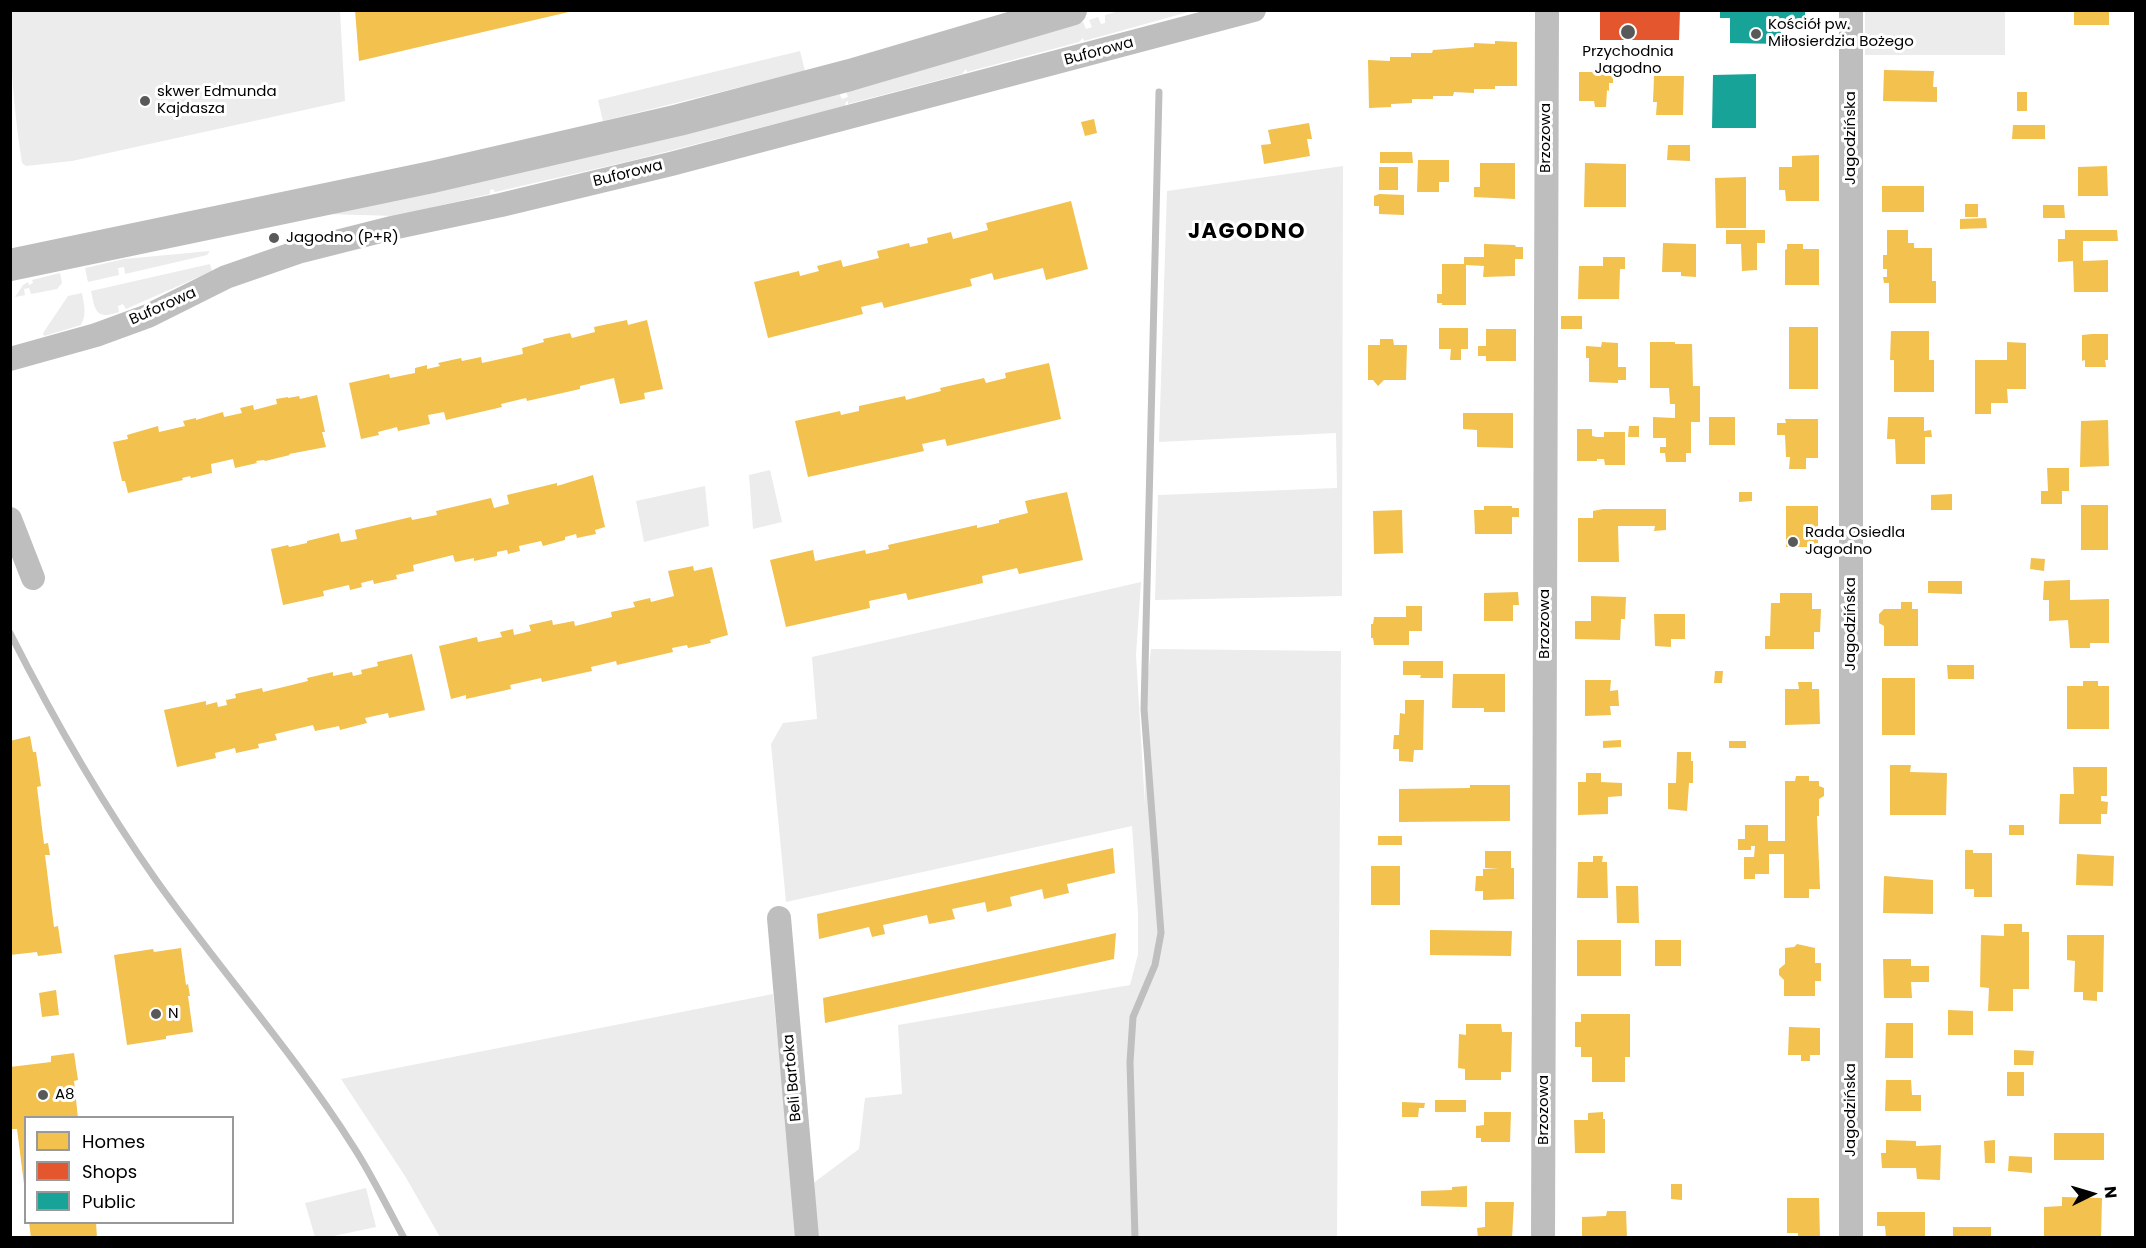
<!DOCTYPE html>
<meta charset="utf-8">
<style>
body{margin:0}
#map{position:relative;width:2146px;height:1248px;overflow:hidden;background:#fff;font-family:Poppins,sans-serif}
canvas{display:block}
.frame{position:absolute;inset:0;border:12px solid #000;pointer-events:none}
.legend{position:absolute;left:24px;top:1116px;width:210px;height:108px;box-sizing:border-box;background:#fff;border:2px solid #999;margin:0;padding:8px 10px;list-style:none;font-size:18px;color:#000}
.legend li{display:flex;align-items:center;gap:12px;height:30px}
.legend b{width:30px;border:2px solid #999}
.north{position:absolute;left:2062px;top:1164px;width:60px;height:60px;-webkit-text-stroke:4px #fff;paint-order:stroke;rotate:85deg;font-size:16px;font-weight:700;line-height:24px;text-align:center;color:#000}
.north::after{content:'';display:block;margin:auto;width:21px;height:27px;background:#000;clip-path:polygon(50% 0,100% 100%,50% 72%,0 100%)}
</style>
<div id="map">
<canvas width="2146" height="1248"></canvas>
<div class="frame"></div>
<ul class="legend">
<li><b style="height:16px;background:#f2c14e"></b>Homes</li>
<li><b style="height:16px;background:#e4572e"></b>Shops</li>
<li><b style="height:16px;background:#17a398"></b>Public</li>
</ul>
<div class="north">N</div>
</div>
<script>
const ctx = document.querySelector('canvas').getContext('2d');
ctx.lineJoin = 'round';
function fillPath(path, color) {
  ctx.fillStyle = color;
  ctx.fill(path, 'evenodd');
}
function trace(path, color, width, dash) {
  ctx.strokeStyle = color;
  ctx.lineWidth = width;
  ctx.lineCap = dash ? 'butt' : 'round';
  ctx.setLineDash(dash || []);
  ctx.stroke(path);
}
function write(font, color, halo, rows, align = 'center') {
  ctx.font = font + ' Poppins,sans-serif';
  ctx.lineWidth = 6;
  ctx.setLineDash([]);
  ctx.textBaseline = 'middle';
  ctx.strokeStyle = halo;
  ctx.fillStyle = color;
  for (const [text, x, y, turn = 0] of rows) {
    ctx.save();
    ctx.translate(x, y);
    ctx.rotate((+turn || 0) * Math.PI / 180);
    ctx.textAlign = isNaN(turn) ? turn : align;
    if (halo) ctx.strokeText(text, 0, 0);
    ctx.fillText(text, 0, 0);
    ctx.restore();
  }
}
fillPath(new Path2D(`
 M10,11H340L345,101L72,161L26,166L22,163C14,113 10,61 10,11Z
 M1119,11H1192L1084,41L1083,38L1079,42L967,72L966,69L962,74L848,104V101L846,102L845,106L630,161L495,192L493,189L490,190V194L395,216L326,214L839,93L842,99L848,97L846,91L1083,22L1086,29L1092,27L1089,20L1098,17L1101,24L1105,23V15Z
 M1865,11H2005V55H1865Z
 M800,51L805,71L603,121L598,100Z
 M1343,166L1342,596L1155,600L1158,495L1337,488L1336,433L1159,442L1167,191Z
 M210,251L207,255L125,274L124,267L118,268L119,275L88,282L85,268L124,259Z
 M210,264L212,271L126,309L123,304L118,306L119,312C96,320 95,311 91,291Z
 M60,273L62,283L57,289L31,294L29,288L24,289L25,295L15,297L23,285L28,282L29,285L33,283L32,280Z
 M82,293C84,305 87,313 81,325L44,336L43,333L68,296Z
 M770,470L782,522L753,529L749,475Z
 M705,486L709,526L644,542L636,501Z
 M1141,582L1136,655L1145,806L1144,709L1151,649L1341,651L1337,1237H812L808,1187L859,1149L865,1098L902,1094L898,1025L1130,985L1138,954V913L1132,826L786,902L771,744L783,723L817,719L812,657Z
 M773,994L797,1237H440L405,1176L341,1079Z
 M366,1188L376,1227L329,1237H315L305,1203Z`), '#ececec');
fillPath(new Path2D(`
 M355,10H573V11L359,61Z
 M2074,10H2109V25H2074Z
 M1495,41L1517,42V86H1495V89H1474V93L1454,92L1453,96H1433V99H1412V103L1391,104V107L1369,108L1368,60L1390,61V57H1411V53H1432L1433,50L1474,47V43L1495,44Z
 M1884,70L1934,71L1933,87H1937V102L1883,101Z
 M1579,72H1613V83H1609V91L1607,90L1606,107H1595L1594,101H1579Z
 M1654,76H1684L1683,115H1656L1657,102H1653Z
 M2017,92H2027V111H2017Z
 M1094,119L1097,133L1085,136L1081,122Z
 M1309,123L1312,139H1307L1310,156L1264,164L1261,145L1271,144L1268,130Z
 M2013,125H2045V139H2012Z
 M1668,145H1690V161L1667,160Z
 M1380,152H1412L1413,163H1380Z
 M1819,155V201H1786L1785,190H1779V167H1792V156Z
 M1418,160H1449V182H1439V192H1417Z
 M1480,163H1515V199L1474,197V187H1480Z
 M1585,163L1626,164V207H1584Z
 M2107,166L2108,196H2078V167Z
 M1379,167H1398V190H1379Z
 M1746,177V228H1716L1715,178Z
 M1882,186H1924V212H1882Z
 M1379,194L1404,195V215L1379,214V206H1374V196Z
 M1071,201L1088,269L1046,280L1043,268L994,280L992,273L970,279L972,286L884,308L882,302L861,307L863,314L768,338L754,282L799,271L800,276L819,271L817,266L841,260L843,267L879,258L877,251L909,243L910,247L928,243L927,238L951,232L953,239L988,230L986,223Z
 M1965,204H1978V217H1965Z
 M2043,205H2064L2065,218H2043Z
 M1986,218L1987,228L1960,229V219Z
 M1726,230H1765V243H1757V270L1742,271L1741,244H1726Z
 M1887,230H1908V243H1914V248H1932V281H1936V303H1889V283H1884L1883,277H1887V269H1883V255H1887Z
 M2065,230H2117L2118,241H2083V261L2108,260V292H2074L2073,261L2058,262V239H2065Z
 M1663,243L1696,244V277L1681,276V272H1662Z
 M1484,244L1515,245L1516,247H1523V259H1515V276L1483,277L1484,266L1466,265V305H1442V303H1437V294H1442V264H1464V257H1484Z
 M1787,244H1803V249H1819V285H1785V250L1787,249Z
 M1603,257H1625V269H1620L1619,299H1578L1579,266H1603Z
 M1561,316H1582V329H1561Z
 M627,320L628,325L647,320L663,389L644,393L645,399L620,404L614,378L580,386V389L527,401L526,398L501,404L502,407L446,420L444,412L428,415L430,424L398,431L397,427L378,432L379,435L361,439L349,383L389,374L390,378L415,373V368L427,365V369L440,366L438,363L461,358L462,361L481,357L482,363L523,354L522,348L544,342L543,339L570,333L572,338L595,332L594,327Z
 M1789,327H1818V389H1789Z
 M1439,328H1468V349H1461V360H1450L1451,349H1439Z
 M1486,329H1516V361H1486V356H1478V346H1486Z
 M1891,331H1929V360H1934V392H1894V360H1890Z
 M2092,334H2108V360H2105L2106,367H2085V360L2082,361V335Z
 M1380,339H1393L1394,345H1407L1406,380H1384L1378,386L1373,380H1368V345H1380Z
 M1602,342L1618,343V367H1626V380H1618V383L1589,382V358H1586V346L1601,347Z
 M1650,342H1675V344H1692L1693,386H1700V422H1691V453H1686V462H1666L1665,453H1660V447H1666V438H1653V417L1675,418V404H1670L1669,388H1650Z
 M2007,342L2026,343V389H2007L2008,403H1991V414H1975V360H2007Z
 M1049,363L1061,419L947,446L945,439L922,444L924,451L808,477L795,421L840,411L841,415L859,411V406L905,396L906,400L941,391L940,388L984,378L986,383L1006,378L1005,373Z
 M317,395L325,432H322L326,447L289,454L290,455L265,461L264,460L256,461L257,463L235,468L233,459L211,464L212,473L191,478L190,476L182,478L183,480L128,493L125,481H122L113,442L128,439L127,435L158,426L159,432L185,426L183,421L196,418V420L223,412L224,417L242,413L240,408L253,405L254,410L277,404L276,399L288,397V398L299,396L300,399Z
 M1463,413H1513V448L1477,447V430L1463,429Z
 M1709,417H1735V445H1709Z
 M1888,417H1924V431L1931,430L1932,437H1925V464H1896L1895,439H1887Z
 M1785,419H1818V458H1806V469H1789L1790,457H1786L1785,435H1777V423H1786Z
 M2108,420L2109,466L2080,467L2081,421Z
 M1629,426H1639V437H1628Z
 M1577,429H1592V436L1597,437H1604V432H1625V465H1605L1604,459H1597V461H1577Z
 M2047,468H2069V491H2062V504H2041V491H2048Z
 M593,475L605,527L595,530L596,534L577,538L576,534L565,537V540L543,546L541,541L519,546L520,551L508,554L507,550L497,552V556L474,561V558L455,562L453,555L413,565L414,571L396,575L397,579L374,584L373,580L361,583L362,587L350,590L349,585L323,591L324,596L283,605L271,549L288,545L289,547L307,543V541L339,533L341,542L357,539L355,530L411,517L412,520L437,515L436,511L491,498L494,508L509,504L507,495L557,483V486Z
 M1067,492L1083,560L1019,574L1017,568L982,576L983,583L908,600L906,593L869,601L870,608L786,627L770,560L813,550L815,561L865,550L866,554L889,549L888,545L977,525V528L999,523V520L1028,513L1025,501Z
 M1739,492H1752V501L1739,502Z
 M1952,494V510H1931V495Z
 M2081,505H2108V550H2081Z
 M1484,506H1512V508H1519V517H1512V534H1475L1474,510H1484Z
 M1786,506H1818V547H1786Z
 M1603,509H1666V530L1654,531L1655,526H1618L1619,562H1578V518H1593V511Z
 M1402,510L1403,553L1374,554L1373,511Z
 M2031,558L2045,559L2044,571L2030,569Z
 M693,566L694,571L712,567L728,635L710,640L711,643L688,648L687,645L672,648L673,652L617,665L616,661L591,667L592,671L542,682L541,678L510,685L511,689L466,699V695L451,699L439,646L477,637L478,642L502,637L500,632L513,629L514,635L531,631L529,625L552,620L553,625L574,621L575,626L612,617L611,612L635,607L633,602L650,598L651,602L674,596L668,571Z
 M2070,580V600L2109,599V643H2090V648H2070L2068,620L2049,621V600H2043L2044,581Z
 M1928,581H1962V594L1928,593Z
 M1518,592L1519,605H1513V621H1484V593Z
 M1780,593H1812V609H1821L1820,632H1814V649H1765V636H1770L1771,603H1780Z
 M1591,596L1626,597L1625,619H1621L1620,640L1575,639V621H1591Z
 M1901,602H1912V609H1918V646H1884V626L1879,623V614L1884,609H1901Z
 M1406,606H1422V631H1409V645H1374L1373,638H1371V624H1373L1374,617H1406Z
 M1654,614H1685V639H1671V647L1655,646Z
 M412,654L425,710L389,718L388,713L365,718L367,723L340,730L339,726L315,731L313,725L275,734L277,740L258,744L259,748L236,753L235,748L215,753L216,758L177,767L164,710L206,701V705L217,702L218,707L227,705L226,700L236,698L235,694L262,688L263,692L308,681L307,678L333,672V676L352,672L353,676L362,674L361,670L378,666L377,662Z
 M1403,661H1443V678H1420L1421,675H1403Z
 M1947,665H1974V679H1948Z
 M1715,671H1723L1722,683H1714Z
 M1453,674H1505V712H1484V708H1452Z
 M1882,678H1915V735H1882Z
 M1585,680H1611L1610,691L1618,690L1619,706H1610L1611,715L1585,716Z
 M2083,681H2098V686H2109V729H2067V686H2083Z
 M1798,682H1812V689H1819L1820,724L1785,725V689H1799Z
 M1405,700H1424L1423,750H1414L1413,762L1399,761V749H1393L1394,735H1399L1400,713L1405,714Z
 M30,736L33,752H36L41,786L37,787L44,844L48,843L50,855H45L54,927L58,926L62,953L38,956L37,952L10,955V741Z
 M1621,740V747L1603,748V741Z
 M1729,741H1746V748H1729Z
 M1677,752H1691V761H1693V783H1689L1687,811L1668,809V783H1676Z
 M1890,765H1911L1910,772L1947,773L1946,815H1890Z
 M2073,767H2107V796H2101V801L2108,802L2107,814H2101V824H2059L2060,794H2074Z
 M1586,773H1601V782L1622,783V796L1608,797V814L1578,815V782H1586Z
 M1796,776H1809V781H1819V786L1824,788V796L1819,799V816H1817L1820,889H1809V898H1784V854H1769V874H1755V879H1744V857H1754L1755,846H1751V850H1738V839H1745V825H1768V841H1785V781H1795Z
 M1470,785H1510V821L1399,822V789L1470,788Z
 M2009,825H2024V835H2009Z
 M1378,836H1402V845H1378Z
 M1113,848L1115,873L1067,884L1069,893L1044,899L1042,889L1010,897L1012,906L987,912L985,902L952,909L955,919L929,924L927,915L883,925L885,934L872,937L869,927L819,939L817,914Z
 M1965,850H1973V853H1992V897H1974V889H1965Z
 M1485,851H1511V868H1514V899L1483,900V891H1475L1476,876H1483V869H1499L1485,868Z
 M2077,854L2114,856L2113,886L2076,885Z
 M1593,856H1603L1602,862H1607L1608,898H1577L1578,862H1593Z
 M1371,866H1400V905H1371Z
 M1884,876L1933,880V914L1883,913Z
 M1616,886H1638L1639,923H1617Z
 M2004,924H2022V932H2029V989H2013V1011H1988L1989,988L1980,987L1981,935L2004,936Z
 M1430,930L1512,931L1511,956L1430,955Z
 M1116,933L1114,959L825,1023L823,998Z
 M2067,935H2104L2103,992H2097V1001L2083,1000V992H2074L2075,961L2067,960Z
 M1577,940H1621V976H1577Z
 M1655,940H1681V966H1655Z
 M1797,944L1815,948V963H1821V981H1815V996H1784V980L1779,975V969L1785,964V948L1794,947Z
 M181,948L186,985L188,984L190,996H188L193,1032L166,1036V1039L127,1045L114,955L153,949L154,952Z
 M1883,959H1911V966H1929V982H1911L1912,998H1884Z
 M56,990L59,1015L42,1017L39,993Z
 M1948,1010L1973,1011V1035H1948Z
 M1581,1014H1630V1057H1625V1082H1592V1057H1581V1047H1575V1022H1581Z
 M1886,1023H1913V1058H1885Z
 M1466,1024H1501L1502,1032H1512L1511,1072H1501V1080H1465V1069L1458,1068L1459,1034L1466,1035Z
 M1789,1027L1820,1028V1055H1810V1061H1801V1055H1788Z
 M2014,1050L2034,1051L2033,1065H2014Z
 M74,1053L78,1080L74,1081L78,1118H26L24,1184L17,1129H10V1067L51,1062V1056Z
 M2007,1072H2024V1096H2007Z
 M1886,1080H1911L1912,1095H1921V1111H1885Z
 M1435,1100H1466V1112H1435Z
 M1402,1102L1425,1103L1424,1108H1419L1418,1117H1402Z
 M1484,1112H1511L1510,1142H1481V1138H1476V1126L1484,1125Z
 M1603,1112V1119H1605V1153H1575L1574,1120H1588V1113Z
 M2054,1133H2104V1160H2054Z
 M1886,1140L1916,1141V1146L1941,1145L1940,1180L1917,1179L1916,1168H1882L1881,1153H1886Z
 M1995,1140V1163H1985L1984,1141Z
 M2009,1156L2032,1157V1173L2008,1171Z
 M1671,1184H1682V1200L1671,1199Z
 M1467,1186V1207L1421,1206V1191L1452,1190V1187Z
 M2062,1197L2102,1198L2101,1238H2044V1207L2062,1206Z
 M1787,1198H1819L1820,1238H1798V1233H1787Z
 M1485,1202H1514L1512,1238H1478L1477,1228L1485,1227Z
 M1607,1211H1626L1627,1238H1582V1217L1606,1216Z
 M1877,1212H1925V1238H1886L1885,1226H1877Z
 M29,1222H96L97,1238H31Z
 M1953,1227H1991V1238H1953Z`), '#f2c14e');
fillPath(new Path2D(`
 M1600,10H1680L1679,40H1600Z`), '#e4572e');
fillPath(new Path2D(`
 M1720,10H1805V19L1787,20L1781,26V44L1730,43V18H1720Z
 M1756,74V128H1712L1713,75Z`), '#17a398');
trace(new Path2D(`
 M10,633C53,718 101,802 156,880C220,970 294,1053 353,1146C372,1175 387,1207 404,1238
 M1135,1238L1130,1062L1133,1017L1155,965L1161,933L1144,709L1159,92`), '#bfbfbf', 7);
trace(new Path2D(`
 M1851,10V1238
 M10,359L96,335L148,316L226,277L301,251L392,228L501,205L671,164L1254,10
 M10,519L33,578
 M779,918L807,1238
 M1543,1238L1547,10`), '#bebebe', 24);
trace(new Path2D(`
 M10,265L432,177L679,120L850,75L1071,10`), '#bebebe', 32);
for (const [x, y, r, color] of [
 [1628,32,8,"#595959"],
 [1756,34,6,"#595959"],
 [145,101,6,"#595959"],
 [274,238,6,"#595959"],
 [1793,542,6,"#595959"],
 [156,1014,6,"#595959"],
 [43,1095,6,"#595959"]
]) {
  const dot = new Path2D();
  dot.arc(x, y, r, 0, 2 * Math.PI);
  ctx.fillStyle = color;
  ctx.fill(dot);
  trace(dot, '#fff', 2);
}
write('15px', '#000', '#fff', [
 ["Kościół pw.",1768,25],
 ["Miłosierdzia Bożego",1768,42],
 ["Przychodnia",1628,52,"center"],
 ["Jagodno",1628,69,"center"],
 ["skwer Edmunda",157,92],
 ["Kajdasza",157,109],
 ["Jagodno (P+R)",286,238],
 ["Rada Osiedla",1805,533],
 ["Jagodno",1805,550],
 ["N",168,1014],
 ["A8",55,1095]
], 'left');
write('15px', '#000', '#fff', [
 ["Buforowa",1099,52,-15],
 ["Brzozowa",1546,138,-90],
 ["Jagodzińska",1851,138,-90],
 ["Buforowa",628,174,-14],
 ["Buforowa",163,307,-24],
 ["Brzozowa",1545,624,-90],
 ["Jagodzińska",1851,624,-90],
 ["Beli Bartoka",793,1078,-95],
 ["Brzozowa",1544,1110,-90],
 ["Jagodzińska",1851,1110,-90]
]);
ctx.letterSpacing = '1.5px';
write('bold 21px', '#000', '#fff', [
 ["JAGODNO",1247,233]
]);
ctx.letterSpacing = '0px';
</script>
